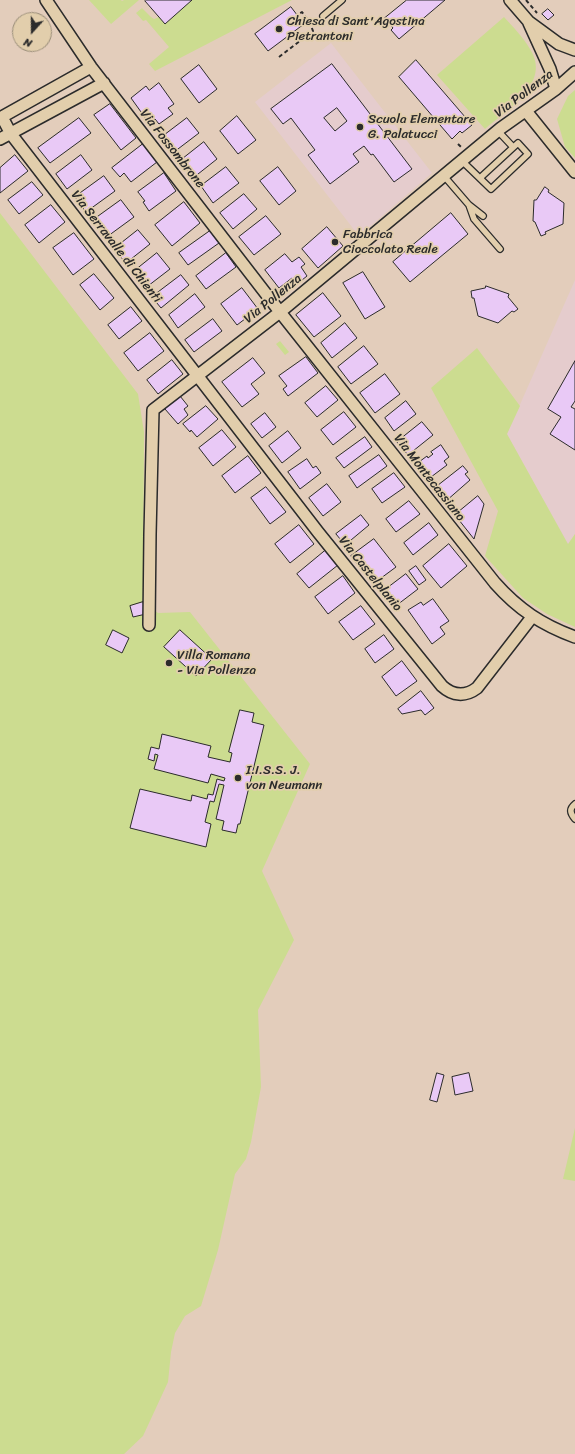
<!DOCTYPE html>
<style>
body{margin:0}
#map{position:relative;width:575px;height:1454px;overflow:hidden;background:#e3cdbb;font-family:Sriracha,sans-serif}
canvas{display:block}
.north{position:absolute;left:12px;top:12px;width:40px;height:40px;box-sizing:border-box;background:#e2ceac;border:1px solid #998d78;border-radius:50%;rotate:201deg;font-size:11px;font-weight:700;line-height:16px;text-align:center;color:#2b2b2b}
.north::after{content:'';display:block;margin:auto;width:14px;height:18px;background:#2b2b2b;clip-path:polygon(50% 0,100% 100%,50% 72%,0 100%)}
</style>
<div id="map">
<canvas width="575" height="1454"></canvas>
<div class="north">N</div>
</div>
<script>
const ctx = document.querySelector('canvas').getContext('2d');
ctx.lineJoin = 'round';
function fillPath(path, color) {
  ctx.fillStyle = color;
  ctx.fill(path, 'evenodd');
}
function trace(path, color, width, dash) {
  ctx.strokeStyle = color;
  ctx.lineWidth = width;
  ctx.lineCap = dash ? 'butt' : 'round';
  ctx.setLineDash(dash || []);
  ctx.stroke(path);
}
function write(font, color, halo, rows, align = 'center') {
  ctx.font = font + ' Sriracha,sans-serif';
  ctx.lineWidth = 3.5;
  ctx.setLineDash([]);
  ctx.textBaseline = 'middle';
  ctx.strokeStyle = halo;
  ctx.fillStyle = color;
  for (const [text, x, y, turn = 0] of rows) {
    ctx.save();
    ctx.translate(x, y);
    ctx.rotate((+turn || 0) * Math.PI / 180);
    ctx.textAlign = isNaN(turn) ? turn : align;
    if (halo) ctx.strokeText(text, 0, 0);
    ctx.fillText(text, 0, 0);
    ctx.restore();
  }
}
fillPath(new Path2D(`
 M331,43L432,173L359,236L255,102Z
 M575,280V534L568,545L507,434Z`), '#e5cccd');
fillPath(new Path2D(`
 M89,0H121L122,1L124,0H139L111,24Z
 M192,0H292L155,71L149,64L169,47L146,20L143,21L136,13L142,8L151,17L154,19L159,17L165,24Z
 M504,17C513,27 523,37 530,49C552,83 507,110 485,129L437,75Z
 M575,90V158L565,147L557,119L568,96Z
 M0,213L138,394L144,432L143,601L158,613L190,612L310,764L262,871L294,940L258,1010L261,1087L251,1142L246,1159L235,1174L218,1250L201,1306L185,1316L175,1333L171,1352L168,1382L143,1436L124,1454H0Z
 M280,341L289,352L285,355L276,344Z
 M477,348L520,406L507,434L568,544L575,534V627L547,614L523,598L485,556L498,511L431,388Z
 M575,1128V1181L563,1179Z`), '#ccdc90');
const building = new Path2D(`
 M146,0H192L165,24L145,1Z
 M407,0H445L399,39L391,30L393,28L385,18Z
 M291,7L304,24L268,51L255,34Z
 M548,9L554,15L548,20L542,14Z
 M416,60L472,125L462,133L460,131L452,139L399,77Z
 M332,64L412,169L394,182L373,154L371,155L364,146L353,154L359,162L330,184L308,155L315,150L291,118L283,124L271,109ZM337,108L347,121L335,131L324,118Z
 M199,65L217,89L199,103L181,79Z
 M159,83L174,104L168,108L173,114L159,124L155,119L149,123L131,98L146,86L149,90Z
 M110,104L136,138L121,150L94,115Z
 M237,116L256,140L238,154L220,131Z
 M79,118L91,133L50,163L38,148Z
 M187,118L199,133L174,152L162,137Z
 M204,142L217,159L193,178L180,161Z
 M143,144L157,162L131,182L124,173L120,177L112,168Z
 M15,155L28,171L0,193V168Z
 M81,155L92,170L67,189L56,174Z
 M226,167L239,183L213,203L201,186Z
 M278,167L296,191L279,205L260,181Z
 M164,173L176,191L149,211L143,202L145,201L138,192Z
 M104,176L115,191L86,212L75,197Z
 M32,182L43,195L19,214L8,200Z
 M545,187L549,190L548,192L564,203L563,224L545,232L546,234L541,236L535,222L533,221L534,200H536Z
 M244,194L257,209L233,229L220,213Z
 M121,200L134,217L108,236L96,218Z
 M184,202L200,223L172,246L155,225Z
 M51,205L65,222L39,243L25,225Z
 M451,213L468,234L410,282L393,262Z
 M266,216L281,234L254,255L239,237Z
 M327,227L343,246L318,268L302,249Z
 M138,230L150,244L126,263L114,249Z
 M210,231L219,243L188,265L179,253Z
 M74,233L94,259L73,275L53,248Z
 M157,253L170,269L144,289L132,273Z
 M226,253L236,267L206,289L196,276Z
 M285,254L292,262L299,257L305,264L301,267L307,276L297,284L292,278L279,288L265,270Z
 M363,272L385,307L365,319L343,283Z
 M94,274L114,298L100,310L80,285Z
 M181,275L189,285L161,308L152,297Z
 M486,286L509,294L508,297L518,309L514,312L512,311L498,323L478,316L474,298H472L471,291L485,288Z
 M242,288L258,309L237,325L221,304Z
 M323,293L341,316L314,337L296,315Z
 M195,294L205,307L178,328L169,315Z
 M131,307L142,321L119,339L108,325Z
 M213,319L222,331L194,352L185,340Z
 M345,323L357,338L332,358L321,343Z
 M150,333L164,351L138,371L124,353Z
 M364,346L378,364L351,384L338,367Z
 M306,357L318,373L288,396L283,389L287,386L279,376Z
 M253,358L265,373L251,384L259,394L242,407L222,382Z
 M172,360L183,374L158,394L147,380Z
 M575,361V401L571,407L575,409V450L550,434L561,417L548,409Z
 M385,374L400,394L375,413L360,393Z
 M326,386L338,400L317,417L305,403Z
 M180,396L188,406L184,409L188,415L178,424L165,409Z
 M406,401L416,414L394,431L385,418Z
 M206,406L218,419L197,437L191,430L190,432L183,424Z
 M344,412L356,427L333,445L321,430Z
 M265,413L276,427L262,438L251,424Z
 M422,422L433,435L408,455L397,442Z
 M222,430L236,447L213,466L199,448Z
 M288,431L301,448L282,463L269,446Z
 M365,437L372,447L344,468L336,458Z
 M441,445L449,457L444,461L447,465L431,477L419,462L427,456L428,458L433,454L431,452Z
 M379,455L387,466L357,488L349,476Z
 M248,456L261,473L235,493L222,476Z
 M307,459L313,468L316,466L321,473L300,489L288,472Z
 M463,466L468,472L465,474L470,480L446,501L435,488Z
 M394,473L405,487L382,503L372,489Z
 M327,484L341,502L323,516L309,498Z
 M266,487L286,512L270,524L251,498Z
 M478,496L484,504L474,539L455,515Z
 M409,501L420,514L396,532L386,519Z
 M361,515L369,525L345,545L336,534Z
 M429,523L438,535L413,555L404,543Z
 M299,525L314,544L290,563L275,544Z
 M374,539L396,567L373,584L351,556Z
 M449,544L467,566L441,588L423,566Z
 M326,550L338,565L309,588L297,574Z
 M416,566L426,580L419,585L409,571Z
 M406,574L418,589L393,608L381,593Z
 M343,576L355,593L328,614L315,597Z
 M433,599L449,621L440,627L445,634L432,644L408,610L421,602L423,605Z
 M143,602L146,614L133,617L130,606Z
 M361,606L375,624L353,640L339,622Z
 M113,630L129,638L122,653L106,645Z
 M180,630L212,659L196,676L164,647Z
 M384,635L394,649L375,663L365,649Z
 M402,661L417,681L396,696L382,677Z
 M421,691L434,708L425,715L421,710L402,714L398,709Z
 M240,710L254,713L252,722L264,725L240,824H238L236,833L222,830L224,821L216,819L224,785L219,784L214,802L210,801L205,822L211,824L206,847L130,828L140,789L191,801L192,795L207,799L208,794L213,795L217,779L224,781L225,778L211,774L208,783L154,769L158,755L155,754L154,761L148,759L151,747L159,749L162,734L211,746L208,757L230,762L232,753L229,752Z
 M437,1073L444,1075L437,1102L430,1100Z
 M469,1073L473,1091L455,1095L452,1077Z`);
fillPath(building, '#e9c9f6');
trace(building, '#2b2b2b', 1);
const lane = new Path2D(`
 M323,16L342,0
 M498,131L513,147
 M462,161L491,189L528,154L518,143L480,178
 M444,176L469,205L483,216
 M469,205L474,219L500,249
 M575,804C569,809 570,813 575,819`);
const street = new Path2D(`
 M46,0L91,67L280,312L495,583C518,609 542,625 575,637
 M510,0L529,22L559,44L575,50
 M529,23L550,69L556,89
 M526,111L575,172
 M2,117L11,134L318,532L442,686C453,696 465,697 477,688L532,617
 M0,118L91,67
 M0,139L104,83
 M149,625L150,534L153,410L280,312L501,128L556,89L575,72`);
trace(lane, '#2b2b2b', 8);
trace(street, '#2b2b2b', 14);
trace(new Path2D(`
 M526,0L537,13
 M279,57L313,31L310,23L302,12L297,15
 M458,144L462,148`), '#2b2b2b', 2, [4, 3]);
trace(lane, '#e2ceac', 5.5);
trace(street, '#e2ceac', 11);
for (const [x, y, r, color] of [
 [279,29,4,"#2b2b2b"],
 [360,127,4,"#2b2b2b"],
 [335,242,4,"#2b2b2b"],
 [169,663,4,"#2b2b2b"],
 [238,778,4,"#2b2b2b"]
]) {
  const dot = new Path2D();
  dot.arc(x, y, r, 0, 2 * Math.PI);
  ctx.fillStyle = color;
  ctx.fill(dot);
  trace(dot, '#e2ceac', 1.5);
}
write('13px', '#2b2b2b', '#e2ceac', [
 ["Chiesa di Sant'Agostina",287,22],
 ["Pietrantoni",287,37],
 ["Scuola Elementare",368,120],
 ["G. Palatucci",368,135],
 ["Fabbrica",343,235],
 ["Cioccolato Reale",343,250],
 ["Villa Romana",177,656],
 ["- Via Pollenza",177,671],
 ["I.I.S.S. J.",246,771],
 ["von Neumann",246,786]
], 'left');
write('13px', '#2b2b2b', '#e2ceac', [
 ["Via Pollenza",524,94,-37],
 ["Via Fossombrone",172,149,52],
 ["Via Serravalle di Chienti",116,247,52],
 ["Via Pollenza",273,299,-39],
 ["Via Montecassiano",429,478,52],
 ["Via Castelplanio",370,574,51]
]);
</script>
